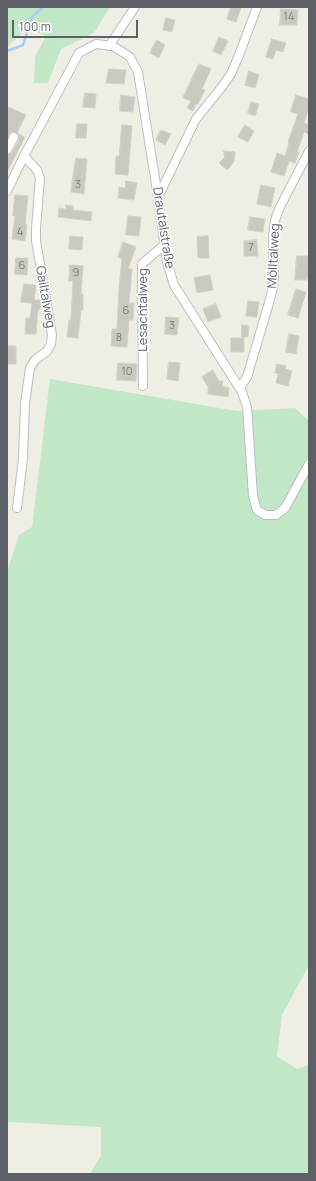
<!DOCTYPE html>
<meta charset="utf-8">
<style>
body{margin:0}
#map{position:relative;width:316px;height:1181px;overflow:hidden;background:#efeee5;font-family:Manrope,sans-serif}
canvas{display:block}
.frame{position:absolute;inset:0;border:8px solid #5c5f66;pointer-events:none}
.scale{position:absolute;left:12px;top:20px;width:126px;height:18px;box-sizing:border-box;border:2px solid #5c5f66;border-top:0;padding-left:5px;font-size:12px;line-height:14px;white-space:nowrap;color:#5c5f66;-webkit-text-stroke:3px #fff;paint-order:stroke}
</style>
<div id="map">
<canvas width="316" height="1181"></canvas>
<div class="frame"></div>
<div class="scale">100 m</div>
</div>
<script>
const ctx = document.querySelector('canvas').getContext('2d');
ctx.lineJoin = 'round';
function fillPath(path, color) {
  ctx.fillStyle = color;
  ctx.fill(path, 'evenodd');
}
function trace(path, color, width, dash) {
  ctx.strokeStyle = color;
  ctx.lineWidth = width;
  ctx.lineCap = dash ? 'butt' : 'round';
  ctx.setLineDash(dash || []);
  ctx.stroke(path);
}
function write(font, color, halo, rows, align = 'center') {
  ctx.font = font + ' Manrope,sans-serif';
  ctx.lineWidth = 3;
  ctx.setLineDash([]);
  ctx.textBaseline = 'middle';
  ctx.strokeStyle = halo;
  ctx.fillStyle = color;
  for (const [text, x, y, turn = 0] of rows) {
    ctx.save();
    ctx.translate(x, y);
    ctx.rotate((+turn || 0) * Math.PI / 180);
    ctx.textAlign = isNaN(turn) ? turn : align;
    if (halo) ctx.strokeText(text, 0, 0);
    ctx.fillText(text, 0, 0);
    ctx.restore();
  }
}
fillPath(new Path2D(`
 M7,7H110L94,33L61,49L48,83H34L35,57L46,36L28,28L7,47Z
 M50,379L237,411L295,408L309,421V965L282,1015L277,1056L297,1069L309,1065V1174H90L101,1155V1127L7,1122V572L19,535L32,527Z`), '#c1e7c6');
trace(new Path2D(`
 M7,51L23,45L32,17L43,7`), '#a5ccff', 2.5);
const building = new Path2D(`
 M231,7H241L236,22L227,19Z
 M281,9L298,10L297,25H280Z
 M166,18L175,20L172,32L163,30Z
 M219,37L228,41L221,55L213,51Z
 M272,39L286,43L283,52L276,50L273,59L266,57Z
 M157,40L165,45L159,58L150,53Z
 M199,64L211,69L202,89L205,90L198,104H196L193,111L187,108L191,101L183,98Z
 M109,69L126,70L124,84L106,83Z
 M249,71L259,75L255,88L245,85Z
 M85,93L96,94L95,108L83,107Z
 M121,95L135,97L133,112L120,111Z
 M296,95L309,99V108L304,123L309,125V134L304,132L297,152H299L295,163L289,161L284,176L271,172L277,153L285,156L289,143L288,142L298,114L291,112Z
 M251,102L259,104L255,116L248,113Z
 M9,107L26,115L17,133L14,132H11L7,138V111Z
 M77,124H87L86,138H76Z
 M122,125L132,126L128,175L115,174L116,156H119Z
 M245,125L254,131L248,142L238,137Z
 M161,130L171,134L165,145L156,140Z
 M18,134L25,137L7,172V155L12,153L19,140V136Z
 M224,151L235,152L234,162L227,170L219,163L224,158Z
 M76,158L87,159L84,194L71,192Z
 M126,181L137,183L134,200L118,198L119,187L125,188Z
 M261,185L275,188L271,207L257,204Z
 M15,195L28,196L25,224L27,225L25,241L12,239L15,216H13Z
 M66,205L73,206V210L92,212L91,221L58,217L59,208L66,209Z
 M128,216L141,217L139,236L126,235Z
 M250,217L265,219L263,232L248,230Z
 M70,236L83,237L82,250L69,249Z
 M208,236L209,258H198L197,237Z
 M257,240L258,256H244V241Z
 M123,242L136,247L128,269H132L129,303H134L133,320H129L127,347L111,346L112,329H117L119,287L122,259L118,257Z
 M297,256H309V278L307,277V280H295Z
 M16,258H28L27,275L15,274Z
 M70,265L83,266L81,294H83V310H81L78,338L67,337L69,320H71L73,281H69Z
 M210,275L213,290L197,293L194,278Z
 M24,284L36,285L34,300H41L40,309H38L36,334H25L26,318H30L32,303L21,302Z
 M296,289L306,292L298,318L288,315Z
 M248,301L259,302L257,317L246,316Z
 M216,304L221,317L208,322L203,309Z
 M166,317L179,318L177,335L165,334Z
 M242,325L249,326L248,337H242Z
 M289,334L299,336L296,354L286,352Z
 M231,338H244V352H231Z
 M8,346H16V364H7Z
 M169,362L180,363L178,381L167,379Z
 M118,363L137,364L136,381L117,380Z
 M277,364L286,366L285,369L292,371L288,386L276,383L278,374L275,373Z
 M213,370L219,381H223L222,386L229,388L228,397L208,394V387L202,377Z`);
fillPath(building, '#cac9c1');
trace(building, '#d4d1c3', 1);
const minor = new Path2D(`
 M109,46L135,7
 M7,150L14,137
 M7,191L24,156L79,53L96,44L113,46L130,57L138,72L158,197L167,262L174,285L242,392L247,407L253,496L257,510L265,515H276L285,508L309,464
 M158,197L196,119L221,88L231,74L239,55L257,7
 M143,386L142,264L165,244
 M240,388L247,377L269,303L273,287L274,274L273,235L275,220L280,207L309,151
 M17,508L23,459L25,403L30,368L35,360L47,351L51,344L52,335L36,241V228L40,178L37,170L24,156`);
trace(minor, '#bcbdc4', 10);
trace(minor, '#fff', 8);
write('11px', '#787a7d', null, [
 ["14",289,17],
 ["3",78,185],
 ["4",20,232],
 ["7",251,248],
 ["6",22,266],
 ["9",76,273],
 ["6",126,311],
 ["3",172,326],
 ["8",119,338],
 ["10",127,372]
]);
write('13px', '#5c5f66', '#fff', [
 ["Drautalstraße",163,228,81],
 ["Mölltalweg",274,256,-87],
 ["Gailtalweg",45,297,80],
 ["Lesachtalweg",143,310,-90]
]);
</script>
